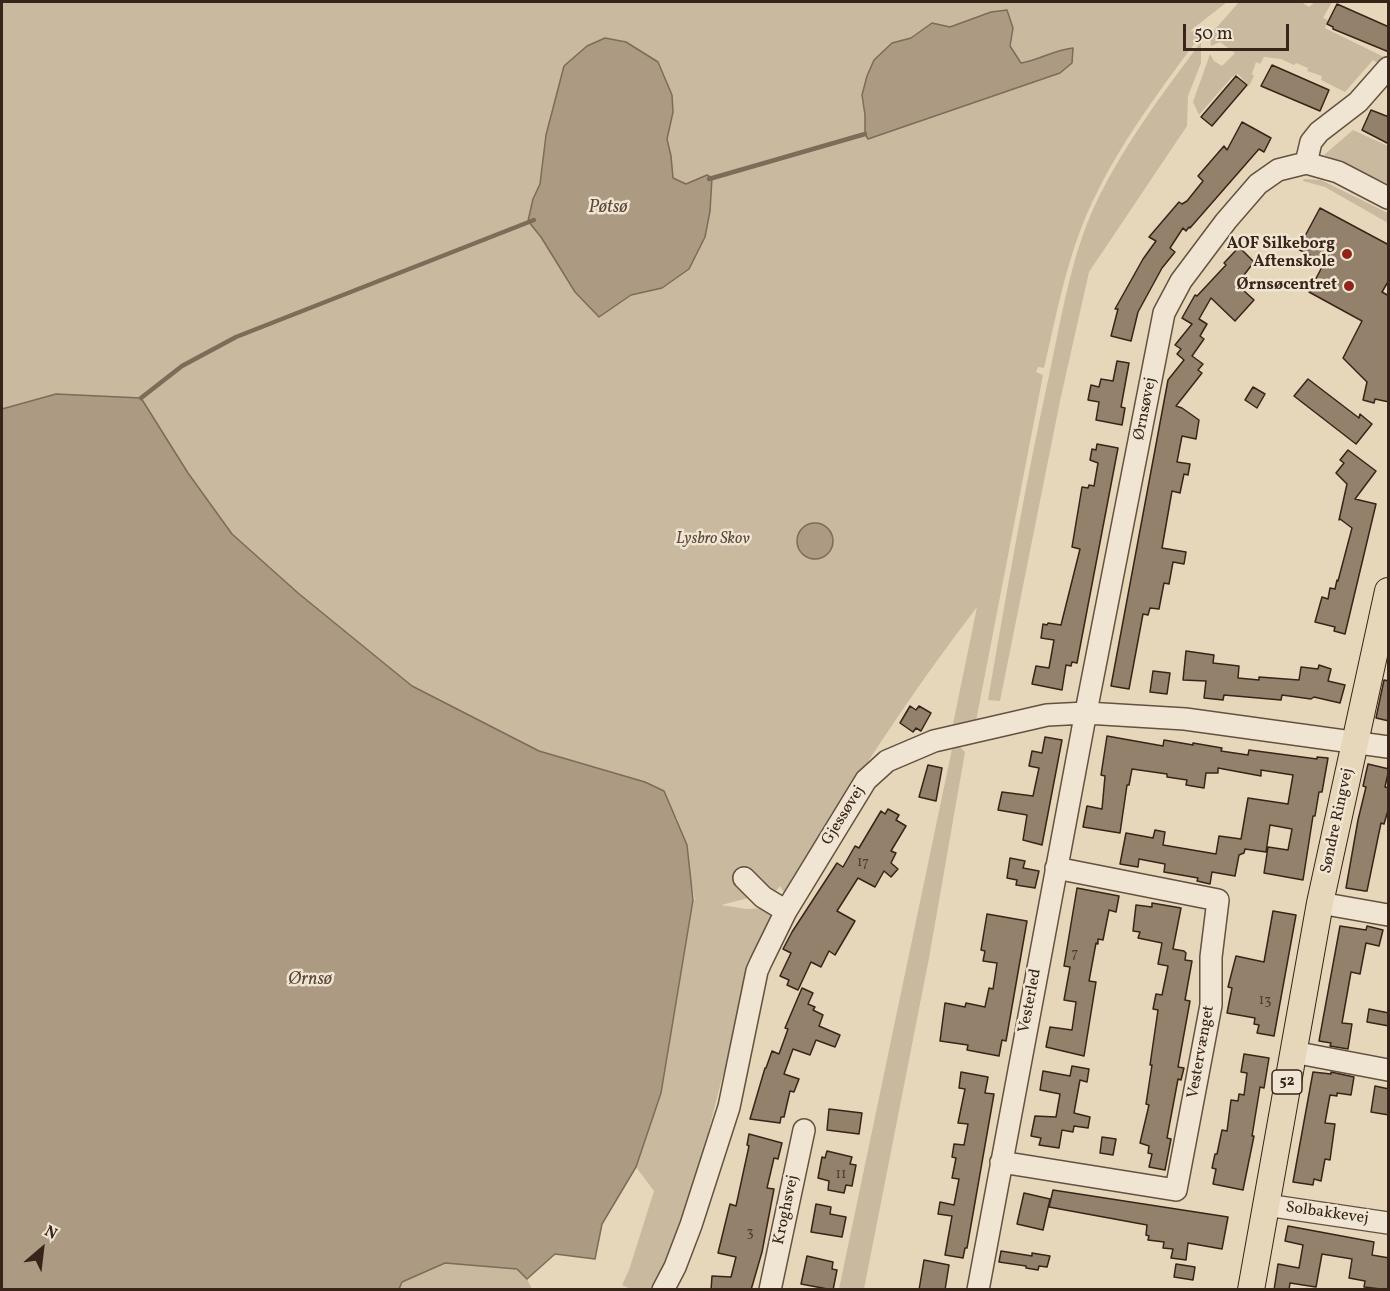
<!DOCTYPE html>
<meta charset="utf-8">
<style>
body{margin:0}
#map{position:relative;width:1390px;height:1291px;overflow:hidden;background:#e7d7ba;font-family:Vollkorn,serif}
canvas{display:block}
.frame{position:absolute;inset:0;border:3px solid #382418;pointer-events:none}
.north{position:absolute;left:12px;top:1219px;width:60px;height:60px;-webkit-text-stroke:4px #efe5d2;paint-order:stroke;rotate:28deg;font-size:16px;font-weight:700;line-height:24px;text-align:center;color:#382418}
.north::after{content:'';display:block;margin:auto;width:21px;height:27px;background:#382418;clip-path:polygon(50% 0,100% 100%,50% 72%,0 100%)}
.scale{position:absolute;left:1183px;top:24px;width:106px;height:27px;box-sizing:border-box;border:3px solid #382418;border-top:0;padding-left:8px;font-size:18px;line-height:21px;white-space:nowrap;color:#382418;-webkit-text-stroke:4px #efe5d2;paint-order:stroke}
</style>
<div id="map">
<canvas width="1390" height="1291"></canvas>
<div class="frame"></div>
<div class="north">N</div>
<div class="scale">50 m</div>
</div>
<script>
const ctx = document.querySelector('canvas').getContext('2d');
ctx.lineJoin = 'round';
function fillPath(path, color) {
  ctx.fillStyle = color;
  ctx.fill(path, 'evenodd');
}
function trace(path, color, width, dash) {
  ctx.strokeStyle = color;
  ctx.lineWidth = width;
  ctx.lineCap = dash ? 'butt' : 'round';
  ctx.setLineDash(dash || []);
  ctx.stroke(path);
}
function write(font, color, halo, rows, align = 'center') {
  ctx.font = font + ' Vollkorn,serif';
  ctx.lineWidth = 5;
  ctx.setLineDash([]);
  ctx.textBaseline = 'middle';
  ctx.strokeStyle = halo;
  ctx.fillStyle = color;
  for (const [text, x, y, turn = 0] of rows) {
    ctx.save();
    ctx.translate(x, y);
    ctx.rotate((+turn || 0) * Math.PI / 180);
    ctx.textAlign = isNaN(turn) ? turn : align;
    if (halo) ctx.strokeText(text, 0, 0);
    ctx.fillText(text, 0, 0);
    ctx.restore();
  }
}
fillPath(new Path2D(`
 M2,2H1227L1190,31L1198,32L1200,36C1155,97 1110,156 1082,226C1064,272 1055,321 1044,368L1038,367L1036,372L1043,375L976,721L953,724L977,607C906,699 845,795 785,894L780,886L776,891L721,905L746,909L768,908L771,918L751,969L739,1022L721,1082L703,1153L696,1189L683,1226L653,1289H631L622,1285L629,1270L654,1191L636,1167L661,1093L693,900H695L677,818L493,776L2,415Z
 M1239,2H1304L1303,3L1309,7L1315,2H1332L1323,18L1328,20L1325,28L1388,59L1382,66L1373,60L1345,92L1321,80L1322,76L1307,71L1308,68L1296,63L1294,65L1281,59L1264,57L1260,64L1256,62L1252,74L1254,76L1249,86L1238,74L1232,77L1199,115L1193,102L1210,54L1214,61L1222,66L1235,53L1220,42L1211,46L1210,35Z
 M1201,42V63L1188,96L1187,126L1089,272L1060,401L1000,701L988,700C1007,590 1026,480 1050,371C1062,315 1071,257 1095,205C1123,146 1162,94 1201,42Z
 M1353,130L1388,146V184L1324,155Z
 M1304,179L1321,180L1388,213V223L1325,187L1303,181Z
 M960,747L965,752L929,958L864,1289H839L952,749Z
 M434,1259L517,1269L527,1279L532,1289L348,1290Z`), '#c9b99e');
const water = new Path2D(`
 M1007,10L1013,28L1010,46L1021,63C1040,60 1053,50 1073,48L1072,63L1060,73L868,139L865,134V115L862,95L867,76L874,60L892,43L911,38L932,23L950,27L991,12Z
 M605,38L626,42L658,62L672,95L673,112L667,139L671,156L673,178L686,184L707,175L712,178L710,211L705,237L689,269L662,288L631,295L599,317L575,292L541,237L528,221L533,199L540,184L546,135L564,66L587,46Z
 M56,394L141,398L188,473L232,534L298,593L412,686L539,751L645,782L664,791L687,845L693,900L661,1093L636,1167L602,1224L595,1259L555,1254L527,1279L517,1269L445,1263L402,1282L399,1289H2V409Z
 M797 541a18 18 0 1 1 36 0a18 18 0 1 1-36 0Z`);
fillPath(water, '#ac9a83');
trace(water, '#7e6b58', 1.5);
trace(new Path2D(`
 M709,179L865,134
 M141,398L182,366L236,337L534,220`), '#7e6b58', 4.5);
const building = new Path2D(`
 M1337,4L1389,27V52L1333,29V27L1327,24Z
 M1272,65L1329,90L1320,111L1261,86Z
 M1236,76L1247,85L1212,126L1201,117Z
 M1371,110L1389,117V144L1362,130Z
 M1242,122L1271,138L1264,152L1259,149L1190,228L1189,227L1186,231L1183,228L1170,248L1175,252L1162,268L1138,312L1131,341L1111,336L1118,309H1115L1143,259L1156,241L1149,237L1179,202L1182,204L1187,201L1203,181L1198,176L1224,146L1227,150Z
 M1320,208L1389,245V280L1382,292L1389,296V402L1375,399L1374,403L1363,400L1367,382L1343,358L1362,321L1309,292L1324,263L1298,249Z
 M1239,247L1254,262L1244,275L1251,282L1243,290L1254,300L1235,321L1211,298L1199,319L1207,324L1200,336L1204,339L1192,356L1203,364L1198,370L1202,373L1176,406L1182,408L1199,420L1196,439L1182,436L1177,462L1190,464L1188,475L1184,474L1180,493L1172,491L1162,548L1186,552L1184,564L1173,562L1169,584L1164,583L1159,609L1150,608L1148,615L1143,614L1129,689L1111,686L1168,380L1184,360L1177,354L1181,349L1175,345L1192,324L1182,318L1195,295L1197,296L1226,265L1224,263Z
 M1117,361L1129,363L1121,407L1125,408L1122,425L1096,420L1099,402L1088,400L1091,385L1099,387L1101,379L1113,381Z
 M1308,379L1359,418L1360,414L1372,424L1356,444L1294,396Z
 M1253,387L1265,394L1257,408L1245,400Z
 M1097,444L1118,448L1077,663L1072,662L1071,666L1066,665L1062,690L1032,684L1036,666L1049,668L1054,640L1041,638L1043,624L1047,625L1048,623L1061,625L1080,549L1072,547L1082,487L1088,488L1089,485L1094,486L1098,463L1090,460L1092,449L1096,450Z
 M1348,450L1376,471L1355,499L1376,504L1345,634L1334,631L1335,627L1315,622L1322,597L1328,599L1330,588L1335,589L1337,580L1338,581L1352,528L1340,519L1339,520L1347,484L1336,473L1344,463L1340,460Z
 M1186,651L1214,655L1213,663L1239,666L1238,678L1259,680V677L1299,680L1301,667L1318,669L1319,665L1331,669L1328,681L1345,685L1340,703L1314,697L1311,699L1282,695L1281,700L1224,695L1223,700L1204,698L1206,681L1183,680Z
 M1153,671L1170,673L1167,694L1150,692Z
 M1384,680L1389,681V721L1376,718Z
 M910,706L916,710L919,706L931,713L921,731L916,728L913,732L900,723Z
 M1107,736L1163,746L1164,740L1193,745V743L1222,748L1221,751L1248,755L1249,750L1317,759V757L1328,758L1322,792H1319L1315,816H1313L1303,880L1264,873L1268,847L1288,850L1292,829L1270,825L1266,852L1245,849L1244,853L1239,855L1235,876L1212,872L1210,884L1197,881L1198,878L1164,872L1165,864L1139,859L1138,867L1120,864L1126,833L1153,838L1155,830L1165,832L1163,845L1216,854L1219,836L1241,839L1248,798L1288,804L1293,775L1261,770V776L1218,768V773H1206L1204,788L1186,785L1187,780L1167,777V774L1132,769L1129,785H1127L1120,833L1083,827L1087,806L1102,809L1105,776L1101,775Z
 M1045,737L1062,740L1042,845L1023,840L1027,815L998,810L1002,792L1033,796L1039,768L1029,766L1032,751L1042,753Z
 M1368,764L1389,769L1385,787L1389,788V807L1384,824L1381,823L1367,891H1365L1346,888L1358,820L1366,787L1363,786Z
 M928,765L942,768L936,801L919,797Z
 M888,809L899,815L896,820L906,826L891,851L896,853L891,863L898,869L891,877L884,871L875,887L858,878L837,911L855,921L835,955L829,951L821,967L811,962L798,990L787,985L789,980L780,976L791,953L783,949L792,932L837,863L843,867L855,846L859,848L881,811L885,814Z
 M1010,858L1025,861L1023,868L1039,871L1035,888L1016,885L1017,880L1007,878Z
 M1077,888L1119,896L1116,912L1109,910L1103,940L1098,939V944L1096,943L1089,981L1096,982L1084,1056L1046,1047L1050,1027L1072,1030L1076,1002L1064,1000L1070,967L1064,966Z
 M1152,903L1181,908L1173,949L1184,951L1186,953L1185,960L1192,961L1185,1000L1190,1001L1178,1067L1184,1068L1181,1080L1178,1079L1167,1138L1171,1139L1165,1170L1149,1167L1152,1154L1148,1153L1149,1146L1140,1143L1149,1105L1146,1104L1152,1065H1150L1158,1010L1153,1009L1156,994L1162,995L1168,966L1158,964L1162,943L1138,938L1140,932L1133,931L1136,905L1152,907Z
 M1273,911L1296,915L1274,1036L1257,1033L1259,1025L1254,1024L1255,1018L1227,1013L1232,988L1228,987L1236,956L1264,962Z
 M987,914L1027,921L1006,1041L1002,1040L999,1056L967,1050L968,1045L940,1041L945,1003L965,1007L966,1003L985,1007L989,988L993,989L997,963L983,961L985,951L981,950Z
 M1340,926L1366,930L1367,926L1383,930L1379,946L1366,943L1360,974L1351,972L1342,1023L1352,1024L1348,1049L1330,1046L1331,1043L1319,1041Z
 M802,988L813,993L808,1004L815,1007L813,1010L823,1015L819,1026L840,1035L835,1047L816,1040L810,1055L793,1049L784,1074L799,1079L794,1092L790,1091L784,1117H781L780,1123L750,1119L765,1068H766L772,1051L779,1054L788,1029L785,1028Z
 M1369,1009L1389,1013V1026L1367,1022Z
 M1244,1054L1269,1058L1264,1088L1260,1087L1252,1136H1254L1243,1190L1213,1184L1216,1169L1212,1168L1215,1154H1217L1222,1130L1227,1131L1231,1100L1238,1101L1239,1094L1244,1095L1247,1073L1241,1072Z
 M1072,1066L1089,1069L1087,1082L1080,1080L1074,1113L1090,1117L1088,1128L1074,1126L1073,1132L1062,1130L1059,1148L1039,1145L1041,1138L1031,1136L1035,1116L1056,1117L1060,1094L1040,1090L1043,1071L1070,1076Z
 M961,1072L988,1077L985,1093L994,1094L967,1248H965L963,1258L945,1255L952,1216L938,1214L940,1202L954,1205L959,1179L952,1178L956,1158L952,1157L954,1144L964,1145L968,1124L958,1123L965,1089L959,1088Z
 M1313,1072L1331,1074V1072L1354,1077L1351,1095L1337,1093V1096L1330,1095L1325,1123L1335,1124L1330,1160L1325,1159L1321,1181L1314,1179L1313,1185L1293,1182Z
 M1375,1086L1389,1089V1115L1371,1112Z
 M829,1109L862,1113L859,1134L827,1130Z
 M749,1134L782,1143L778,1159L774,1158L767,1188L774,1189L762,1252L751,1290H711L712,1276L731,1277L736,1257L718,1253L730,1204L736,1206L749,1146L747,1145Z
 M1102,1137L1116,1139L1113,1155L1100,1153Z
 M827,1151L852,1157L850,1164L856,1165L852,1186L846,1185L844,1193L828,1190L829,1181L818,1178L822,1157L825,1158Z
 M1053,1190L1228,1217L1222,1249L1188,1243L1186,1260L1171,1258L1173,1249L1163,1248L1164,1242L1148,1240L1149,1236L1146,1235L1147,1225L1049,1207Z
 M1024,1193L1050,1199L1043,1230L1017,1224Z
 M816,1204L831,1207L830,1214L846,1217L842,1237L811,1232Z
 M1288,1226L1374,1242L1372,1255L1389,1258V1290L1364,1287L1365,1281L1349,1278L1352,1259L1322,1254L1316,1287L1290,1283L1289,1290H1274L1278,1264L1299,1268L1303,1245L1285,1241Z
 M1001,1251L1032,1256V1253L1050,1256L1047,1267L1039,1266L1038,1270L1026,1268V1266L999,1262Z
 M807,1256L833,1262L832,1269L837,1270L833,1290L801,1284Z
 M924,1260L949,1265L945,1290H919Z
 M1176,1264L1195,1267L1193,1280L1174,1277Z`);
fillPath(building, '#93816c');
trace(building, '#382418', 1.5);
const minor = new Path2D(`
 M1306,163L1311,142L1319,132L1358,102L1388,68
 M744,878L763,897L786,911
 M1320,903L1388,915
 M1293,1052L1388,1070
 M1001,1162L1176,1190L1211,1005V957L1218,900L1056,868
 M1266,1205L1388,1223
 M663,1290L675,1267L691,1225L729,1107L757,971L761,962L786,911L866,780L887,761L934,741L1047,715L1086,713L1185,719L1388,747
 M770,1290L804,1130
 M978,1290L1084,722L1164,313L1181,281L1226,221L1258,184L1278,170L1306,163L1338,172L1388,198`);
const major = new Path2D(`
 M1251,1290L1320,903L1388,591`);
trace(minor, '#645140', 24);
trace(major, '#382418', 28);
trace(minor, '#efe5d2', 21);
trace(major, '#e7d7ba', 26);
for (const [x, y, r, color] of [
 [1347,254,6,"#8f2418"],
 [1349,286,6,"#8f2418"]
]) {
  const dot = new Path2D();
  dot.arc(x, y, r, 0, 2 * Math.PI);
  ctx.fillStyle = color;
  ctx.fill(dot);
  trace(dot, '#efe5d2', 2);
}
write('14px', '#4f3b2d', null, [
 ["17",863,863],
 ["7",1075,954],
 ["13",1265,1001],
 ["11",841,1175],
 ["3",750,1233]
]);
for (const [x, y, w] of [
 [1287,1082,30]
]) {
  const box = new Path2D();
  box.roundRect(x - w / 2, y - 12, w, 24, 4.5);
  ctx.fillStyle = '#efe5d2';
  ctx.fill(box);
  trace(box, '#382418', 1.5);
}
write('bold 15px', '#382418', null, [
 ["52",1287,1082]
]);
write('bold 16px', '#382418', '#efe5d2', [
 ["AOF Silkeborg",1335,245],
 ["Aftenskole",1335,263],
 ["Ørnsøcentret",1337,286]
], 'right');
write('16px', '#382418', '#efe5d2', [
 ["Ørnsøvej",1146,409,-79],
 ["Gjessøvej",844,816,-58],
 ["Søndre Ringvej",1338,821,-78],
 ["Vesterled",1031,1001,-79],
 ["Vestervænget",1202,1052,-80],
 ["Kroghsvej",787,1210,-78],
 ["Solbakkevej",1327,1214,8]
]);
write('italic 16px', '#5c493a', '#efe5d2', [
 ["Lysbro Skov",713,540]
]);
write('italic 18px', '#5b4738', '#efe5d2', [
 ["Pøtsø",608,209],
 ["Ørnsø",310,981]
]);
</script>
